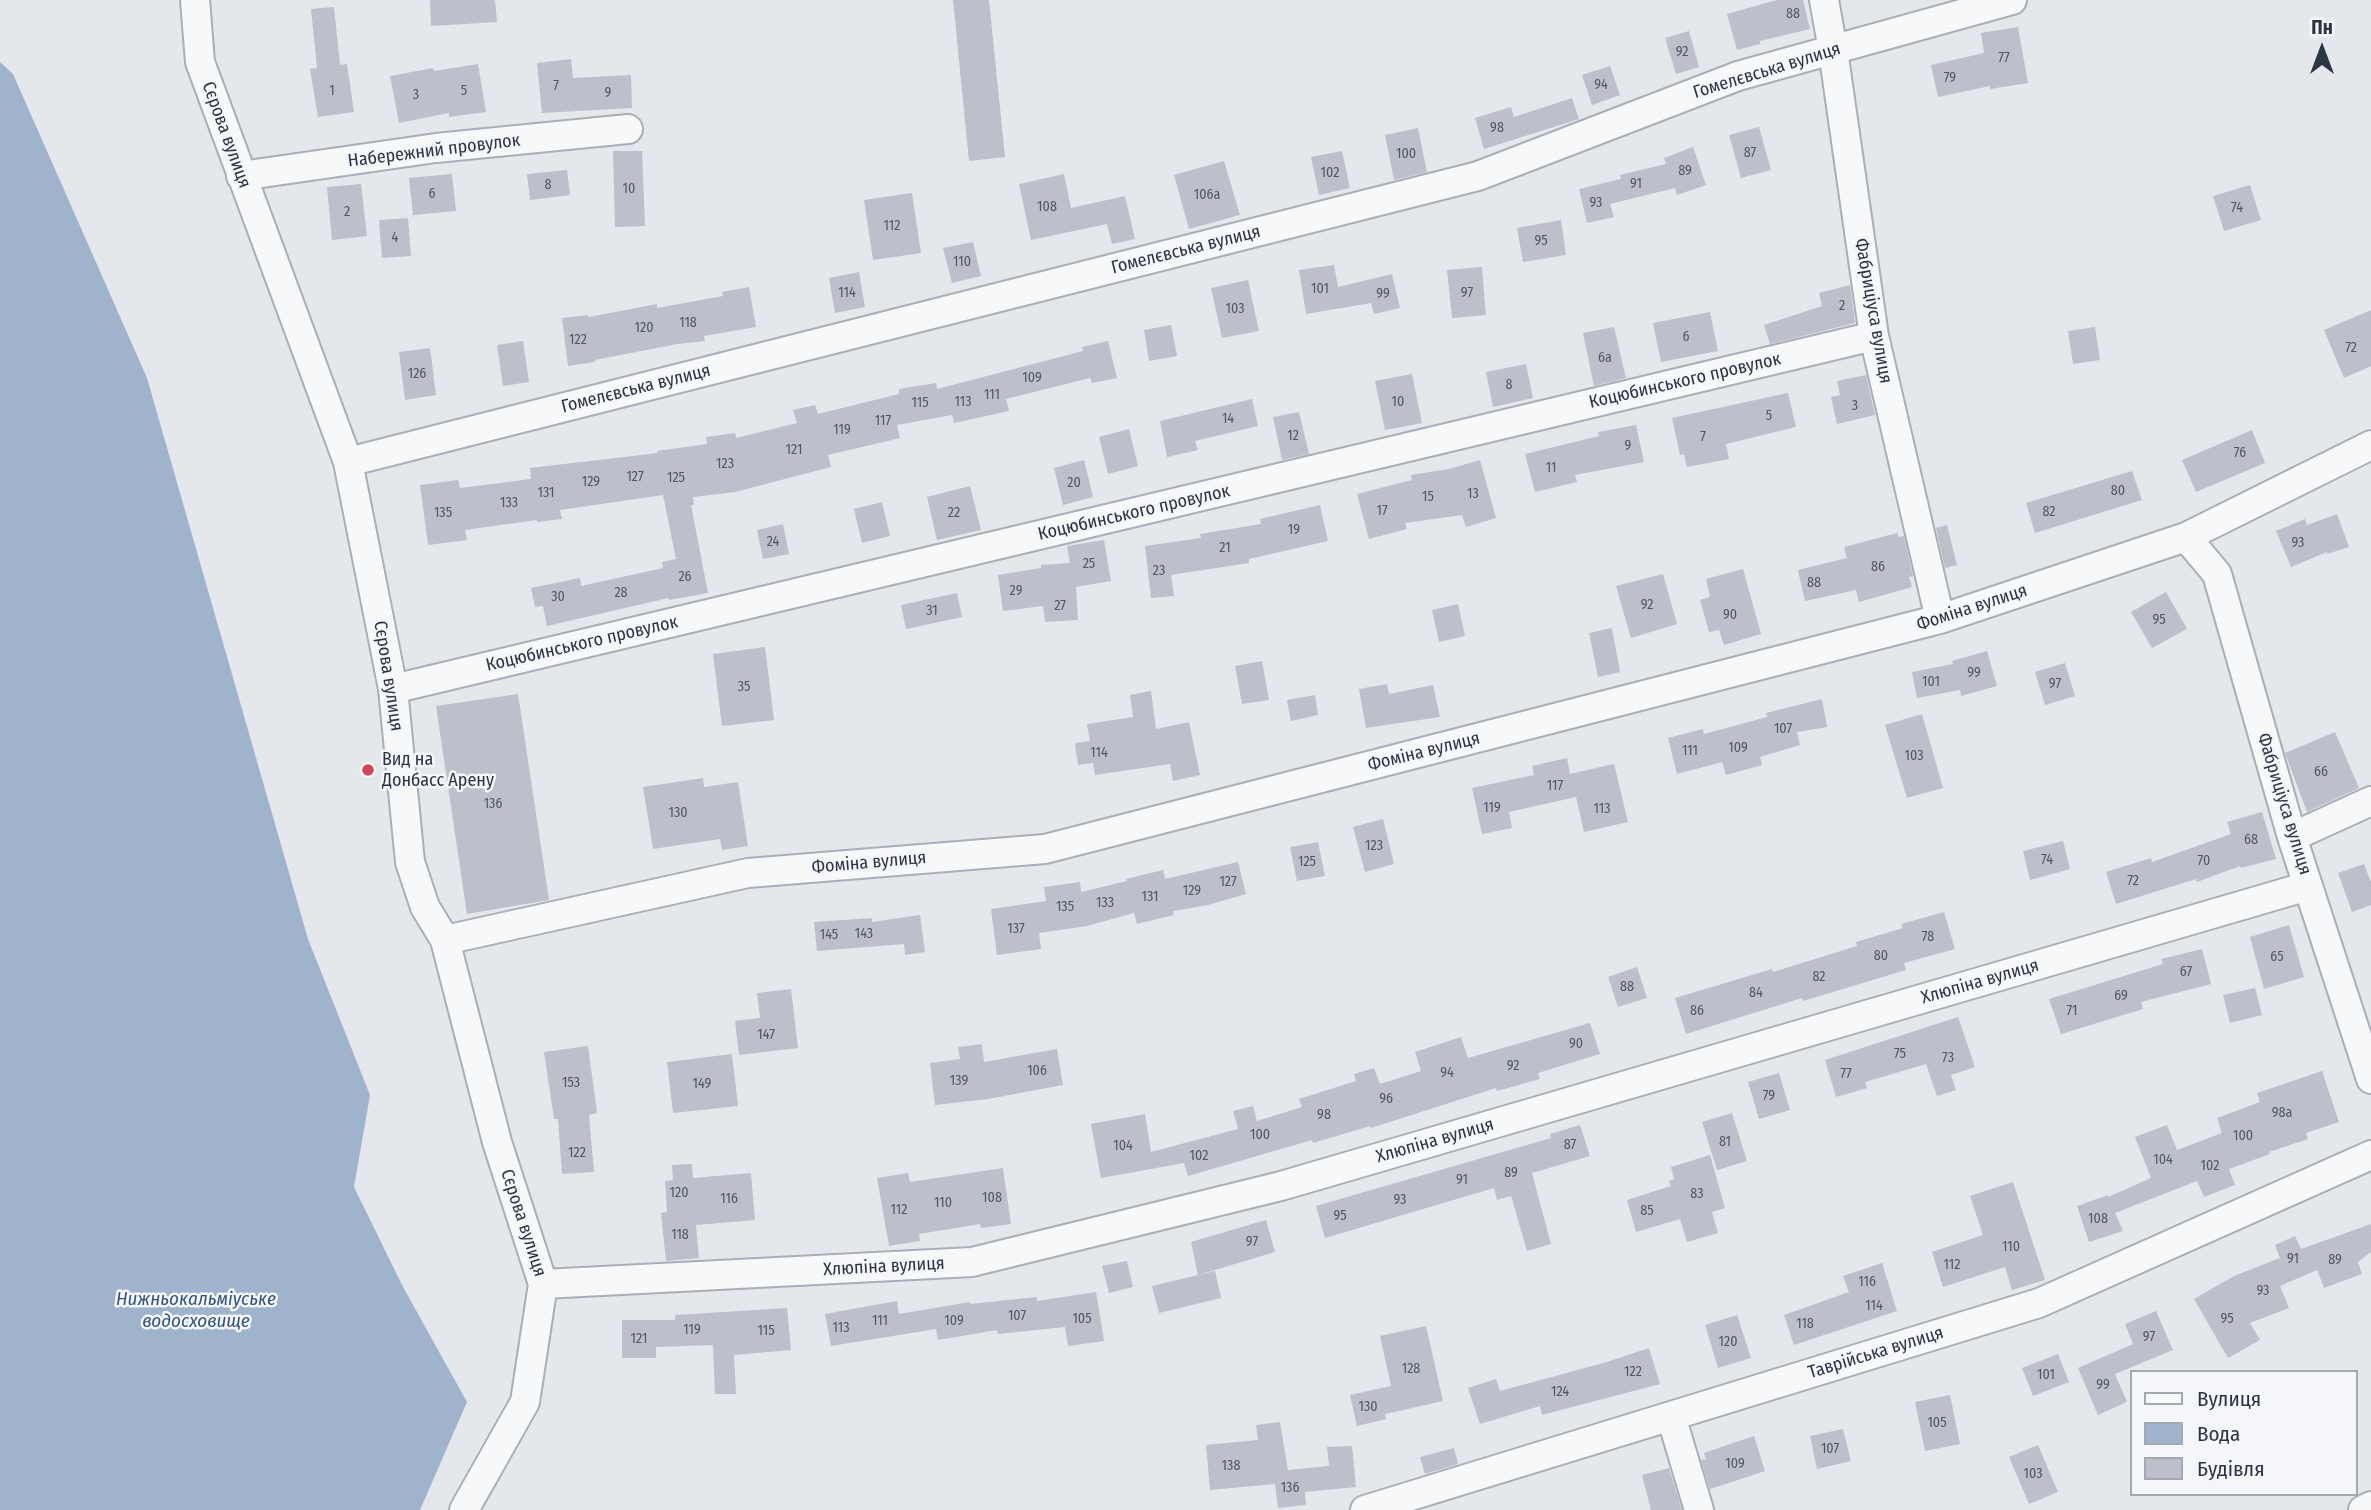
<!DOCTYPE html>
<meta charset="utf-8">
<style>
body{margin:0}
#map{position:relative;width:2371px;height:1510px;overflow:hidden;background:#e4e7ec;font-family:"Fira Sans Condensed",sans-serif}
canvas{display:block}
.legend{position:absolute;left:2130px;top:1370px;width:228px;height:126px;box-sizing:border-box;background:#f4f6f9;border:2px solid #a4a8b1;margin:0;padding:9px 12px;list-style:none;font-size:21px;color:#2b3445}
.legend li{display:flex;align-items:center;gap:14px;height:35px}
.legend b{width:35px;border:2px solid #a4a8b1}
.north{position:absolute;left:2287px;top:14px;width:70px;height:70px;-webkit-text-stroke:5px #f4f6f9;paint-order:stroke;rotate:0deg;font-size:19px;font-weight:700;line-height:28px;text-align:center;color:#2b3445}
.north::after{content:'';display:block;margin:auto;width:24px;height:32px;background:#2b3445;clip-path:polygon(50% 0,100% 100%,50% 72%,0 100%)}
</style>
<div id="map">
<canvas width="2371" height="1510"></canvas>
<ul class="legend">
<li><b style="height:9px;background:#f7f8fa"></b>Вулиця</li>
<li><b style="height:19px;background:#9fb4cc"></b>Вода</li>
<li><b style="height:19px;background:#bbc0ca"></b>Будівля</li>
</ul>
<div class="north">Пн</div>
</div>
<script>
const ctx = document.querySelector('canvas').getContext('2d');
ctx.lineJoin = 'round';
function fillPath(path, color) {
  ctx.fillStyle = color;
  ctx.fill(path, 'evenodd');
}
function trace(path, color, width, dash) {
  ctx.strokeStyle = color;
  ctx.lineWidth = width;
  ctx.lineCap = dash ? 'butt' : 'round';
  ctx.setLineDash(dash || []);
  ctx.stroke(path);
}
function write(font, color, halo, rows, align = 'center') {
  ctx.font = font + ' "Fira Sans Condensed",sans-serif';
  ctx.lineWidth = 5;
  ctx.setLineDash([]);
  ctx.textBaseline = 'middle';
  ctx.strokeStyle = halo;
  ctx.fillStyle = color;
  for (const [text, x, y, turn = 0] of rows) {
    ctx.save();
    ctx.translate(x, y);
    ctx.rotate((+turn || 0) * Math.PI / 180);
    ctx.textAlign = isNaN(turn) ? turn : align;
    if (halo) ctx.strokeText(text, 0, 0);
    ctx.fillText(text, 0, 0);
    ctx.restore();
  }
}
fillPath(new Path2D(`
 M0,62L13,74L147,378L308,939L370,1095L354,1187L403,1287L467,1402L420,1510H0Z`), '#9fb4cc');
fillPath(new Path2D(`
 M430,0H495L497,22L431,26Z
 M953,0H989L1005,157L969,161Z
 M1777,0H1803L1810,29L1760,41V44L1737,50L1727,14Z
 M334,7L340,65L347,64L354,112L318,117L310,69L317,68L311,9Z
 M2018,27L2028,83L1990,89V86L1938,97L1931,65L1984,53L1981,33Z
 M1689,31L1699,67L1676,74L1665,38Z
 M571,59L573,78L631,75L632,108L542,113L537,63Z
 M478,64L486,112L449,117V113L399,123L390,76L433,68L434,71Z
 M1610,66L1620,95L1592,105L1582,75Z
 M1572,98L1579,119L1484,149L1475,118L1511,107L1514,117Z
 M1759,127L1771,170L1741,178L1729,135Z
 M1418,128L1427,172L1394,180L1385,135Z
 M1693,147L1706,185L1677,195L1675,188L1610,204L1614,217L1587,223L1579,189L1621,179L1620,175L1666,164L1664,158Z
 M613,151H642L645,226L615,227Z
 M1342,151L1350,188L1319,195L1311,157Z
 M1224,161L1240,215L1189,229L1174,175Z
 M567,170L570,195L530,200L527,174Z
 M452,174L456,211L413,215L409,178Z
 M1064,174L1071,208L1125,196L1135,239L1112,244L1107,224L1031,240L1019,184Z
 M361,184L367,236L332,240L327,187Z
 M2250,185L2261,220L2224,231L2213,196Z
 M912,193L921,253L873,260L864,200Z
 M408,218L411,256L382,258L379,220Z
 M1561,220L1566,255L1523,262L1517,228Z
 M973,242L981,276L952,283L943,248Z
 M1334,265L1338,287L1392,274L1400,308L1374,314L1371,303L1306,314L1299,270Z
 M1482,267L1486,315L1452,318L1447,270Z
 M859,272L865,307L835,313L829,278Z
 M1248,280L1259,331L1222,338L1211,288Z
 M1850,285L1855,323L1770,344L1764,325L1822,306L1819,293Z
 M749,287L756,327L704,336L705,341L677,344L595,360V362L568,366L562,318L588,315L589,317L657,304V308L723,296L722,292Z
 M2371,310V366L2344,378L2324,330Z
 M1710,312L1718,351L1661,362L1653,323Z
 M1171,325L1177,356L1149,361L1144,330Z
 M1614,327L1626,378L1594,386L1583,333Z
 M2095,327L2100,360L2073,364L2068,331Z
 M523,341L529,382L503,386L497,345Z
 M1108,341L1117,378L1092,383L1090,378L1006,399L1009,411L954,423L952,415L897,425L900,438L828,455L831,467L735,492L693,497L694,505H691L708,593L669,600L668,598L547,626L543,606L535,607L531,588L580,578L581,586L663,568L662,562L676,559L663,495L560,510L562,519L537,522V520L465,530L467,540L428,545L420,485L458,480L460,488L531,479L530,468L658,453L657,451L707,444L706,437L735,433L736,438L797,423L793,410L815,405L818,414L899,394V389L936,383L937,389L1083,351L1082,347Z
 M430,348L436,395L405,400L399,352Z
 M1526,364L1533,398L1493,407L1486,372Z
 M1412,374L1422,423L1385,430L1375,381Z
 M1866,375L1875,415L1837,424L1831,397L1840,395L1837,381Z
 M1788,393L1796,427L1726,444L1729,459L1687,467L1684,454L1680,455L1672,418Z
 M1252,399L1258,426L1195,441L1198,450L1167,457L1160,421Z
 M1299,412L1309,454L1282,460L1273,417Z
 M1636,425L1644,462L1575,475L1577,482L1535,492L1525,454L1599,436L1598,432Z
 M1129,429L1138,466L1108,474L1099,437Z
 M2252,430L2265,463L2196,492L2182,460Z
 M1084,460L1093,497L1063,505L1054,468Z
 M1480,460L1496,518L1466,527L1462,515L1405,523L1407,529L1369,539L1357,494L1412,480L1411,475L1449,469Z
 M2132,471L2142,500L2035,533L2026,503Z
 M970,486L981,530L937,540L927,497Z
 M882,502L890,536L862,543L854,509Z
 M1320,505L1328,541L1249,559V563L1171,575L1174,596L1151,598L1145,546L1201,538L1200,534L1261,524L1260,519Z
 M2337,514L2349,547L2327,554V552L2291,567L2276,531L2305,519L2307,525Z
 M783,524L789,554L763,559L757,530Z
 M1947,525L1957,565L1945,568L1936,528Z
 M1897,533L1899,537L1904,536L1913,576L1909,577L1912,587L1859,602L1856,590L1805,601L1798,570L1847,558L1844,547Z
 M1104,540L1111,581L1076,587L1078,620L1045,622L1043,606L1003,611L998,575L1041,568V565L1070,563L1067,546Z
 M1743,569L1761,634L1724,645L1719,630L1709,632L1700,600L1710,597L1706,579Z
 M1663,574L1677,624L1631,638L1616,586Z
 M2166,592L2187,629L2152,648L2131,612Z
 M957,593L962,617L906,629L901,605Z
 M1458,604L1465,636L1439,642L1432,610Z
 M1612,628L1620,672L1598,677L1589,633Z
 M765,647L774,720L722,726L713,654Z
 M1987,651L1997,686L1961,696L1960,690L1917,698L1912,672L1953,664L1952,661Z
 M1262,661L1269,700L1242,704L1235,666Z
 M2065,663L2075,696L2045,705L2035,672Z
 M1387,684L1389,694L1433,685L1440,717L1366,728L1359,689Z
 M1151,691L1156,729L1189,722L1200,775L1173,781L1170,764L1095,775L1093,763L1078,765L1075,743L1090,741L1087,724L1133,717L1130,695Z
 M518,694L549,900L467,914L436,706Z
 M1315,695L1318,715L1291,721L1287,700Z
 M1822,699L1827,727L1797,732L1800,745L1760,757L1762,765L1726,775L1722,762L1677,774L1668,738L1703,729L1704,734L1767,717L1766,713Z
 M1922,714L1943,788L1907,798L1885,725Z
 M2335,732L2359,788L2307,812L2285,753Z
 M1567,758L1570,774L1614,764L1628,822L1584,832L1576,797L1509,812L1512,828L1482,834L1472,788L1534,775L1532,766Z
 M703,778L704,787L738,782L748,846L722,850L720,839L653,849L643,787Z
 M2262,812L2276,859L2241,868L2240,866L2197,882L2196,879L2116,904L2106,872L2151,858L2152,862L2231,834L2227,822Z
 M1383,819L1394,864L1365,872L1353,827Z
 M2063,841L2070,869L2030,880L2023,851Z
 M1318,842L1325,876L1297,881L1290,847Z
 M1238,862L1246,894L1208,905L1173,911L1174,915L1137,924L1134,913L1087,926L1039,933L1041,949L997,955L991,909L1046,901L1044,887L1080,882L1081,892L1127,881L1126,879L1163,870L1165,879Z
 M2364,864L2371,882V905L2352,912L2338,873Z
 M1944,912L1955,949L1904,963L1906,970L1803,1001L1802,998L1686,1034L1675,998L1772,969L1773,972L1857,946L1856,942L1903,928L1901,924Z
 M920,915L925,952L905,955L904,944L817,951L814,922L872,918V922Z
 M2289,925L2304,977L2264,989L2250,937Z
 M2202,949L2211,984L2141,1002L2143,1009L2061,1034L2049,999L2163,964L2161,959Z
 M1637,967L1647,998L1618,1007L1608,977Z
 M2255,988L2262,1015L2230,1023L2223,995Z
 M791,989L798,1048L739,1055L735,1021L760,1018L757,993Z
 M1958,1017L1975,1067L1951,1075L1956,1090L1937,1096L1926,1064L1865,1082L1867,1088L1836,1097L1825,1060Z
 M1590,1023L1600,1054L1538,1073L1540,1079L1497,1091L1496,1088L1371,1128L1370,1126L1313,1143L1312,1140L1188,1176L1184,1163L1101,1178L1091,1124L1145,1114L1151,1152L1238,1129L1233,1111L1253,1106L1257,1121L1302,1107L1299,1099L1356,1081L1354,1074L1374,1068L1380,1084L1421,1071L1415,1052L1461,1037L1468,1058Z
 M982,1044L984,1062L1057,1049L1063,1085L988,1099L935,1105L930,1063L960,1059L958,1047Z
 M588,1046L597,1113L589,1115L594,1172L562,1174L558,1119H554L544,1052Z
 M732,1054L738,1106L673,1113L667,1062Z
 M2322,1071L2339,1122L2306,1133L2308,1139L2269,1152L2270,1154L2229,1169L2235,1185L2204,1197L2197,1181L2115,1213L2123,1231L2089,1242L2077,1206L2108,1195V1197L2151,1178L2135,1137L2167,1125L2177,1150L2222,1133L2217,1118L2260,1102L2257,1093Z
 M1779,1073L1790,1110L1759,1119L1748,1082Z
 M1732,1113L1747,1161L1717,1170L1702,1122Z
 M1580,1125L1590,1156L1532,1173L1551,1244L1527,1251L1511,1196L1497,1200L1494,1188L1325,1238L1316,1206L1551,1138L1550,1134Z
 M1710,1155L1725,1208L1712,1212L1718,1233L1687,1242L1680,1219L1636,1232L1627,1200L1671,1186L1669,1181L1674,1179L1671,1167Z
 M692,1164L693,1178L751,1173L755,1220L696,1225L699,1258L666,1261L661,1213L667,1212L665,1181L673,1180L672,1165Z
 M1003,1168L1011,1224L981,1228L980,1224L919,1234L920,1241L889,1246L877,1178L908,1173L910,1182Z
 M2013,1182L2045,1280L2012,1290L2005,1267L1943,1287L1932,1252L1983,1235L1970,1196Z
 M1266,1220L1275,1252L1198,1275L1191,1242Z
 M2371,1224V1252L2358,1262L2362,1274L2324,1288L2317,1270L2280,1286L2289,1308L2250,1323L2260,1340L2228,1358L2194,1299L2234,1276L2280,1258L2275,1245L2295,1236L2301,1249Z
 M1127,1261L1133,1287L1109,1293L1102,1266Z
 M1882,1263L1897,1311L1794,1345L1784,1315L1849,1292L1843,1276Z
 M1215,1271L1221,1298L1159,1313L1152,1286Z
 M1096,1292L1104,1341L1068,1346L1065,1327L998,1334L997,1330L938,1340L936,1329L831,1346L825,1314L897,1301L899,1314L970,1302V1304L1037,1297V1301Z
 M787,1308L791,1350L734,1355L736,1394H715L713,1345L656,1347V1358H622V1320H675V1315Z
 M2156,1311L2173,1350L2115,1374L2127,1402L2098,1415L2078,1368L2133,1344L2125,1324Z
 M1737,1315L1751,1358L1718,1368L1705,1325Z
 M1426,1326L1443,1401L1385,1414L1386,1419L1357,1426L1350,1395L1391,1386L1380,1336Z
 M1649,1348L1660,1384L1542,1415L1540,1406L1480,1424L1468,1388L1496,1379L1500,1391L1607,1362Z
 M2058,1354L2069,1382L2033,1396L2022,1368Z
 M1950,1395L1960,1444L1925,1451L1915,1402Z
 M1280,1422L1288,1470L1329,1466L1327,1447L1352,1446L1356,1487L1305,1492L1306,1505L1278,1508L1275,1484L1210,1490L1206,1445L1258,1440L1256,1425Z
 M1843,1429L1851,1461L1817,1469L1810,1436Z
 M1754,1436L1765,1471L1710,1489L1701,1460L1706,1459L1704,1453Z
 M2038,1445L2058,1492L2029,1504L2009,1457Z
 M1454,1448L1458,1464L1425,1474L1420,1457Z
 M1669,1468L1682,1510H1651L1642,1475Z`), '#bbc0ca');
const minor = new Path2D(`
 M195,0L200,62L348,462L393,689L410,862L425,907L445,940L497,1142L543,1284L525,1402L464,1510
 M1824,0L1833,50L1874,336L1940,619
 M241,176L436,148L628,129
 M348,462L1478,176L1738,76L2012,0
 M2186,537L2217,574L2292,837L2371,1079
 M393,689L1874,336
 M2292,837L2371,801
 M445,940L748,873L1045,849L1940,619L2186,537L2371,445
 M543,1284L972,1262L1281,1186L2308,886
 M1671,1416L1699,1510
 M1365,1510L2039,1303L2371,1155
 M2363,1510L2371,1506`);
trace(minor, '#a9aeb7', 32);
trace(minor, '#f7f8fa', 28);
for (const [x, y, r, color] of [
 [368,770,7,"#d1495b"]
]) {
  const dot = new Path2D();
  dot.arc(x, y, r, 0, 2 * Math.PI);
  ctx.fillStyle = color;
  ctx.fill(dot);
  trace(dot, '#f4f6f9', 2.5);
}
write('14px', '#4f5766', null, [
 ["88",1793,14],
 ["92",1682,52],
 ["77",2004,58],
 ["79",1950,78],
 ["94",1601,85],
 ["7",556,86],
 ["1",332,91],
 ["5",464,91],
 ["9",608,93],
 ["3",416,95],
 ["98",1497,128],
 ["87",1750,153],
 ["100",1406,154],
 ["89",1685,171],
 ["102",1330,173],
 ["91",1636,184],
 ["8",548,185],
 ["10",629,189],
 ["6",432,194],
 ["106а",1207,195],
 ["93",1596,203],
 ["108",1047,207],
 ["74",2237,208],
 ["2",347,212],
 ["112",892,226],
 ["4",395,238],
 ["95",1541,241],
 ["110",962,262],
 ["101",1320,289],
 ["114",847,293],
 ["97",1467,293],
 ["99",1383,294],
 ["2",1842,306],
 ["103",1235,309],
 ["118",688,323],
 ["120",644,328],
 ["6",1686,337],
 ["122",578,340],
 ["72",2351,348],
 ["6а",1605,358],
 ["126",417,374],
 ["109",1032,378],
 ["8",1509,385],
 ["111",992,395],
 ["113",963,402],
 ["10",1398,402],
 ["115",920,403],
 ["3",1855,406],
 ["5",1769,416],
 ["14",1228,419],
 ["117",883,421],
 ["119",842,430],
 ["12",1293,436],
 ["7",1703,437],
 ["9",1628,446],
 ["121",794,450],
 ["76",2240,453],
 ["123",725,464],
 ["11",1551,468],
 ["127",635,477],
 ["125",676,478],
 ["129",591,482],
 ["20",1074,483],
 ["80",2118,491],
 ["131",546,493],
 ["13",1473,494],
 ["15",1428,497],
 ["133",509,503],
 ["17",1382,511],
 ["82",2049,512],
 ["135",443,513],
 ["22",954,513],
 ["19",1294,530],
 ["24",773,542],
 ["93",2298,543],
 ["21",1225,548],
 ["25",1089,564],
 ["86",1878,567],
 ["23",1159,571],
 ["26",685,577],
 ["88",1814,583],
 ["29",1016,591],
 ["28",621,593],
 ["30",558,597],
 ["92",1647,605],
 ["27",1060,606],
 ["31",932,611],
 ["90",1730,615],
 ["95",2159,620],
 ["99",1974,673],
 ["101",1931,682],
 ["97",2055,684],
 ["35",744,687],
 ["107",1783,729],
 ["109",1738,748],
 ["111",1690,751],
 ["114",1099,753],
 ["103",1914,756],
 ["66",2321,772],
 ["117",1555,786],
 ["136",493,804],
 ["119",1492,808],
 ["113",1602,809],
 ["130",678,813],
 ["68",2251,840],
 ["123",1374,846],
 ["74",2047,860],
 ["70",2204,861],
 ["125",1307,862],
 ["72",2133,881],
 ["127",1228,882],
 ["129",1192,891],
 ["131",1150,897],
 ["133",1105,903],
 ["135",1065,907],
 ["137",1016,929],
 ["143",864,934],
 ["145",829,935],
 ["78",1928,937],
 ["80",1881,956],
 ["65",2277,957],
 ["67",2186,972],
 ["82",1819,977],
 ["88",1627,987],
 ["84",1756,993],
 ["69",2121,996],
 ["86",1697,1011],
 ["71",2072,1011],
 ["147",766,1035],
 ["90",1576,1044],
 ["75",1900,1054],
 ["73",1948,1058],
 ["92",1513,1066],
 ["106",1037,1071],
 ["94",1447,1073],
 ["77",1846,1074],
 ["139",959,1081],
 ["153",571,1083],
 ["149",702,1084],
 ["79",1769,1096],
 ["96",1386,1099],
 ["98а",2282,1113],
 ["98",1324,1115],
 ["100",1260,1135],
 ["100",2243,1136],
 ["81",1725,1142],
 ["87",1570,1145],
 ["104",1123,1146],
 ["122",577,1153],
 ["102",1199,1156],
 ["104",2163,1160],
 ["102",2210,1166],
 ["89",1511,1173],
 ["91",1462,1180],
 ["120",679,1193],
 ["83",1697,1194],
 ["108",992,1198],
 ["116",729,1199],
 ["93",1400,1200],
 ["110",943,1203],
 ["112",899,1210],
 ["85",1647,1211],
 ["95",1340,1216],
 ["108",2098,1219],
 ["118",680,1235],
 ["97",1252,1242],
 ["110",2011,1247],
 ["91",2293,1259],
 ["89",2335,1260],
 ["112",1952,1265],
 ["116",1867,1282],
 ["93",2263,1291],
 ["114",1874,1306],
 ["107",1017,1316],
 ["105",1082,1319],
 ["95",2227,1319],
 ["111",880,1321],
 ["109",954,1321],
 ["118",1805,1324],
 ["113",841,1328],
 ["119",692,1330],
 ["115",766,1331],
 ["97",2149,1337],
 ["121",639,1339],
 ["120",1728,1342],
 ["128",1411,1369],
 ["122",1633,1372],
 ["101",2046,1375],
 ["99",2103,1385],
 ["124",1560,1392],
 ["130",1368,1407],
 ["105",1937,1423],
 ["107",1830,1449],
 ["109",1735,1464],
 ["138",1231,1466],
 ["103",2033,1474],
 ["136",1290,1488]
]);
write('18px', '#2b3445', '#f4f6f9', [
 ["Гомелєвська вулиця",1767,71,-17],
 ["Сєрова вулиця",226,135,70],
 ["Набережний провулок",434,151,-7],
 ["Гомелєвська вулиця",1186,250,-14],
 ["Фабриціуса вулиця",1873,311,80],
 ["Коцюбинського провулок",1685,381,-13],
 ["Гомелєвська вулиця",636,389,-14],
 ["Коцюбинського провулок",1134,513,-13],
 ["Фоміна вулиця",1972,608,-18],
 ["Коцюбинського провулок",582,644,-13],
 ["Сєрова вулиця",388,676,81],
 ["Фоміна вулиця",1424,752,-14],
 ["Фабриціуса вулиця",2284,804,73],
 ["Фоміна вулиця",869,863,-5],
 ["Хлюпіна вулиця",1980,982,-16],
 ["Хлюпіна вулиця",1435,1141,-16],
 ["Сєрова вулиця",523,1223,72],
 ["Хлюпіна вулиця",884,1267,-3],
 ["Таврійська вулиця",1876,1353,-17]
]);
write('18px', '#2b3445', '#f4f6f9', [
 ["Вид на",382,760],
 ["Донбасс Арену",382,781]
], 'left');
write('italic 19px', '#34527a', '#f4f6f9', [
 ["Нижньокальміуське",196,1300],
 ["водосховище",196,1322]
]);
</script>
